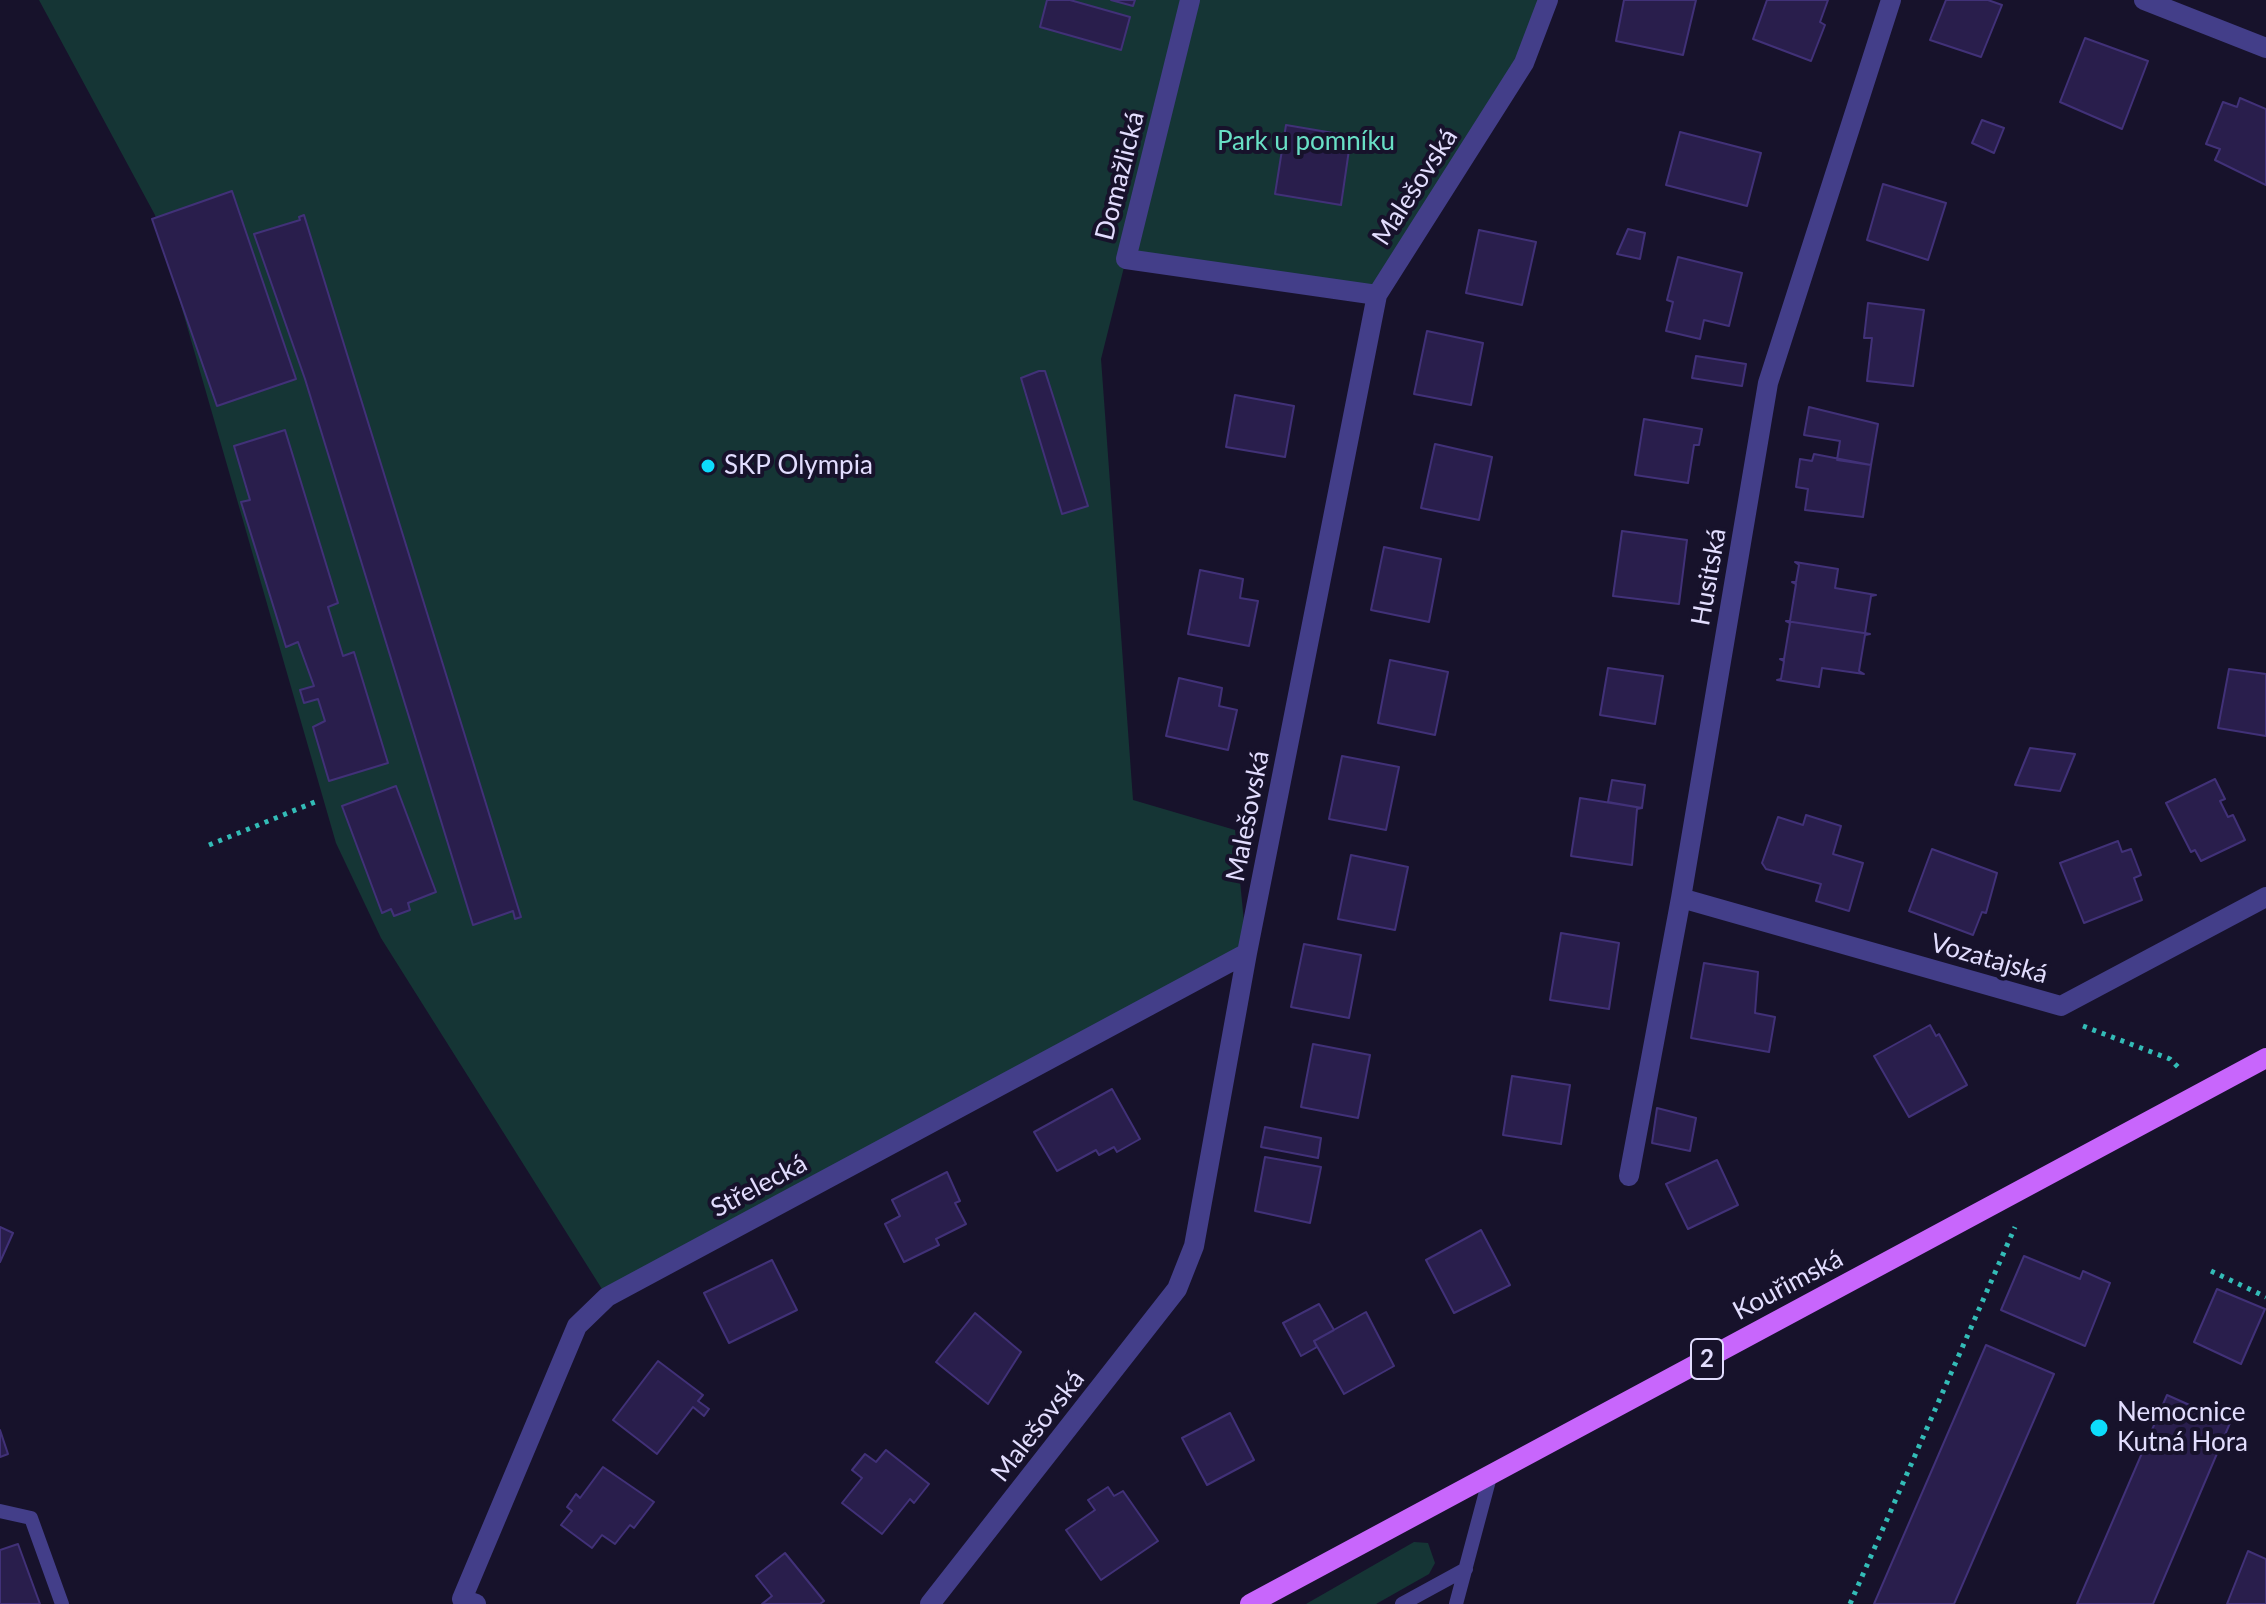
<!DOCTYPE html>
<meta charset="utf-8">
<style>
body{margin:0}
canvas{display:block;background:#17122b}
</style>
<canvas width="2266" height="1604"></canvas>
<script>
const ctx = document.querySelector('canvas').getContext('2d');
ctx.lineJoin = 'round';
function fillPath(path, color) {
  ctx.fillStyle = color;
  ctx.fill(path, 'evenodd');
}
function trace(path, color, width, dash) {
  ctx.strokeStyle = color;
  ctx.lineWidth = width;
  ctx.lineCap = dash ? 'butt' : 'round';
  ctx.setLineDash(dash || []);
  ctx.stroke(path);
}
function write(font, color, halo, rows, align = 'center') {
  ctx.font = font + ' Lato,sans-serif';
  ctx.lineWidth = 8;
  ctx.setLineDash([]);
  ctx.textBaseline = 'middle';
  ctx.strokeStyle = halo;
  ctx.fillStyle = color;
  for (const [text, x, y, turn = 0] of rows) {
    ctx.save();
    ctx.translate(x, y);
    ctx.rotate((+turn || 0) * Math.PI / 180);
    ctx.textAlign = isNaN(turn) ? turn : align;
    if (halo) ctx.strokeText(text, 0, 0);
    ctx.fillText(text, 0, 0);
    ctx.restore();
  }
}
fillPath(new Path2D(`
 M39,0H1548L1524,63L1377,295L1126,259L1101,359L1133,800L1235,830L1247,953L607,1297L381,938L336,843L155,215Z
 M1414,1542L1428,1543L1435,1563L1429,1574L1376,1604H1306Z`), '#153535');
const building = new Path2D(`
 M1047,0H1070L1130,17L1121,50L1040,27Z
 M1111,0H1135L1133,6Z
 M1624,0H1696L1683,55L1616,41Z
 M1767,0H1828L1820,22L1825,25L1811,61L1753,39Z
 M1946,0H1988L2002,5L1981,57L1930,40Z
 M2085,38L2148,61L2122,129L2060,102Z
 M2240,98L2266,109V185L2215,160L2220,149L2206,144L2223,102L2237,107Z
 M1982,120L2004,128L1994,153L1972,143Z
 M1286,125L1351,136L1341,205L1275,194Z
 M1680,132L1761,153L1747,206L1666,185Z
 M1883,184L1946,203L1928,260L1867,240Z
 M232,191L296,379L217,406L152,219Z
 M304,215L521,917L515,919L513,911L473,925L305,379L254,234L300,220L299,217Z
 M1628,229L1645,233L1640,259L1617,254Z
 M1479,230L1536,242L1522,305L1466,293Z
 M1678,257L1742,273L1729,326L1704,320L1700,339L1666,331L1673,302L1667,300Z
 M1868,303L1924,310L1913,386L1867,381L1872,338H1864Z
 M1427,331L1483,343L1471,405L1414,394Z
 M1696,356L1746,364L1742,386L1692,378Z
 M1039,371H1045L1088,506L1062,514L1021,378Z
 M1235,395L1294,406L1285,457L1226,447Z
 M1809,407L1878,424L1871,465L1837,460L1840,441L1804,435Z
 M1644,419L1702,429L1699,445H1694L1688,483L1635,475Z
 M285,430L338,603L328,607L343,656L354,652L388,763L329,781L313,727L325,721L318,699L304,703L300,690L314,686L298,642L286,647L241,502L250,500L234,446Z
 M1435,444L1492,457L1479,520L1421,508Z
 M1814,454L1871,465L1863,517L1805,510L1808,489L1796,487L1800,459L1812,461Z
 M1622,531L1687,540L1679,604L1613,596Z
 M1384,547L1441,559L1429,622L1371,610Z
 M1795,562L1838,569L1835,588L1876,595L1871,596L1865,633L1870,634L1786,621H1790L1796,584L1792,582H1796L1799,565Z
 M1200,570L1243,579L1240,598L1258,601L1249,646L1188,634Z
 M1786,621L1870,634L1865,635L1859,671L1864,674L1822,668L1819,687L1777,680L1781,679L1784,661L1780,659H1784L1790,623Z
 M1390,660L1448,672L1435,735L1378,723Z
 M1608,668L1663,676L1655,724L1600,715Z
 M2229,669L2266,674V736L2218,728Z
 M1179,678L1222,688L1219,706L1237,710L1228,750L1166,736Z
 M2030,748L2075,754L2060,791L2015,785Z
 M1342,756L1399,767L1386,830L1329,819Z
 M2215,779L2225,799L2220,801L2228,817L2233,815L2245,840L2201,861L2195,850L2191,852L2166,803Z
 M1612,780L1645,785L1642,808L1608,802Z
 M396,786L436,892L408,903L410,910L394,916L391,909L382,913L342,806Z
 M1580,798L1642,808L1637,809L1632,865L1571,856Z
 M1806,815L1841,826L1833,854L1863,863L1849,911L1816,901L1821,884L1766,869L1762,863L1778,817L1803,825Z
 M2118,841L2122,852L2131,849L2141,875L2134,878L2142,900L2084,923L2060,863Z
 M1932,849L1997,873L1986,913L1982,912L1973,935L1909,911Z
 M1351,855L1408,867L1395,930L1338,919Z
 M1561,933L1619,943L1609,1009L1550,1000Z
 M1304,944L1361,955L1349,1018L1291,1007Z
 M1704,963L1758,972L1755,1013L1775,1017L1769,1052L1691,1038Z
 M1930,1025L1936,1036L1939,1034L1967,1085L1909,1117L1874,1056Z
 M1313,1044L1370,1055L1358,1118L1301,1107Z
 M1512,1076L1570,1085L1561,1144L1503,1135Z
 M1112,1089L1140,1139L1117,1152L1114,1147L1099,1155L1096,1150L1057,1171L1034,1132Z
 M1657,1108L1696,1118L1690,1151L1652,1143Z
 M1265,1127L1321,1138L1318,1158L1261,1147Z
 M1265,1157L1321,1167L1310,1223L1255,1211Z
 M1717,1160L1738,1205L1688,1229L1666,1184Z
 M947,1172L960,1201L955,1203L966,1224L936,1239L939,1245L904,1262L885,1224L900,1216L892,1200Z
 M0,1227L13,1233L0,1262Z
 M1481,1230L1510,1285L1454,1313L1426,1260Z
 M2024,1256L2080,1279L2083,1271L2110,1283L2085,1346L2001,1310Z
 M772,1260L797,1310L729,1343L704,1293Z
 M2217,1289L2265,1309L2241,1364L2194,1342Z
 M1319,1304L1334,1330L1314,1341L1317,1347L1301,1356L1283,1323Z
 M1366,1312L1394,1366L1344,1394L1314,1341Z
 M975,1313L1021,1352L988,1404L936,1362Z
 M1986,1345L2054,1374L1954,1604H1874Z
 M658,1361L703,1395L698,1401L709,1409L704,1416L693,1407L657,1454L613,1420Z
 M2167,1395L2230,1423L2153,1604H2077Z
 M1230,1413L1254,1460L1207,1485L1182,1438Z
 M0,1430L8,1454L0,1457Z
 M886,1450L929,1484L914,1503L910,1499L882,1534L842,1503L862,1478L852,1470L865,1454L876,1462Z
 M603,1467L654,1502L634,1528L630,1525L615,1544L602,1535L592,1548L561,1525L572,1511L567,1507L576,1494L580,1498Z
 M1108,1487L1114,1496L1123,1491L1158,1541L1101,1580L1066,1530L1095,1510L1088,1500Z
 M18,1544L40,1604H0V1550Z
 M2248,1551L2266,1559V1604H2227Z
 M785,1553L824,1601L820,1604H762L772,1596L756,1576Z`);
fillPath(building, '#291e4c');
trace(building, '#413178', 2);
trace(new Path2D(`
 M209,845L320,800
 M2083,1026L2170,1059L2180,1069
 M2211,1271L2266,1297
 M1850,1604L2015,1227`), '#33bcb7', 5, [4, 6]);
trace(new Path2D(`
 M0,1511L31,1518L62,1604
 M1402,1604L1466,1569
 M1456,1604L1491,1473`), '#433e89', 14);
trace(new Path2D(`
 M1190,0L1126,259L1377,295
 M2144,0L2266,48
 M1681,898L2061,1006L2266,897
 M1629,1176L1681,898L1768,383L1891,0
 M476,1604L462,1599L577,1326L607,1297L1247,953
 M930,1604L1177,1289L1194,1246L1247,953L1377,295L1524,63L1548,0`), '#433e89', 20);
trace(new Path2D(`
 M1250,1604L2266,1058`), '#c866fc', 20);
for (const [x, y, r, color] of [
 [708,466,8,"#0ddcfb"],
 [2099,1428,10,"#0ddcfb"]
]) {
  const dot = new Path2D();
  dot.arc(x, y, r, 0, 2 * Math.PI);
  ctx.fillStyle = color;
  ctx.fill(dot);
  trace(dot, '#17122b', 3);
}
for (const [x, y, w] of [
 [1707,1359,32]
]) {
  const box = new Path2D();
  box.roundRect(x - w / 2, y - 20, w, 40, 6);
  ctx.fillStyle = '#17122b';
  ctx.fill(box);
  trace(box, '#e2ddfe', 2);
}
write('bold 24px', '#e2ddfe', null, [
 ["2",1707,1359]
]);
write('26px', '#68dfc5', '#17122b', [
 ["Park u pomníku",1306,142]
]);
write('26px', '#e2ddfe', '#17122b', [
 ["Domažlická",1120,176,-76],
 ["Malešovská",1415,187,-57],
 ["Husitská",1709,577,-80],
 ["Malešovská",1248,816,-79],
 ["Vozatajská",1989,959,16],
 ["Střelecká",759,1186,-28],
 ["Kouřimská",1788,1285,-28],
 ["Malešovská",1038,1426,-52]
]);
write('26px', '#e2ddfe', '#17122b', [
 ["SKP Olympia",724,466],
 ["Nemocnice",2117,1413],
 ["Kutná Hora",2117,1443]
], 'left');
</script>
